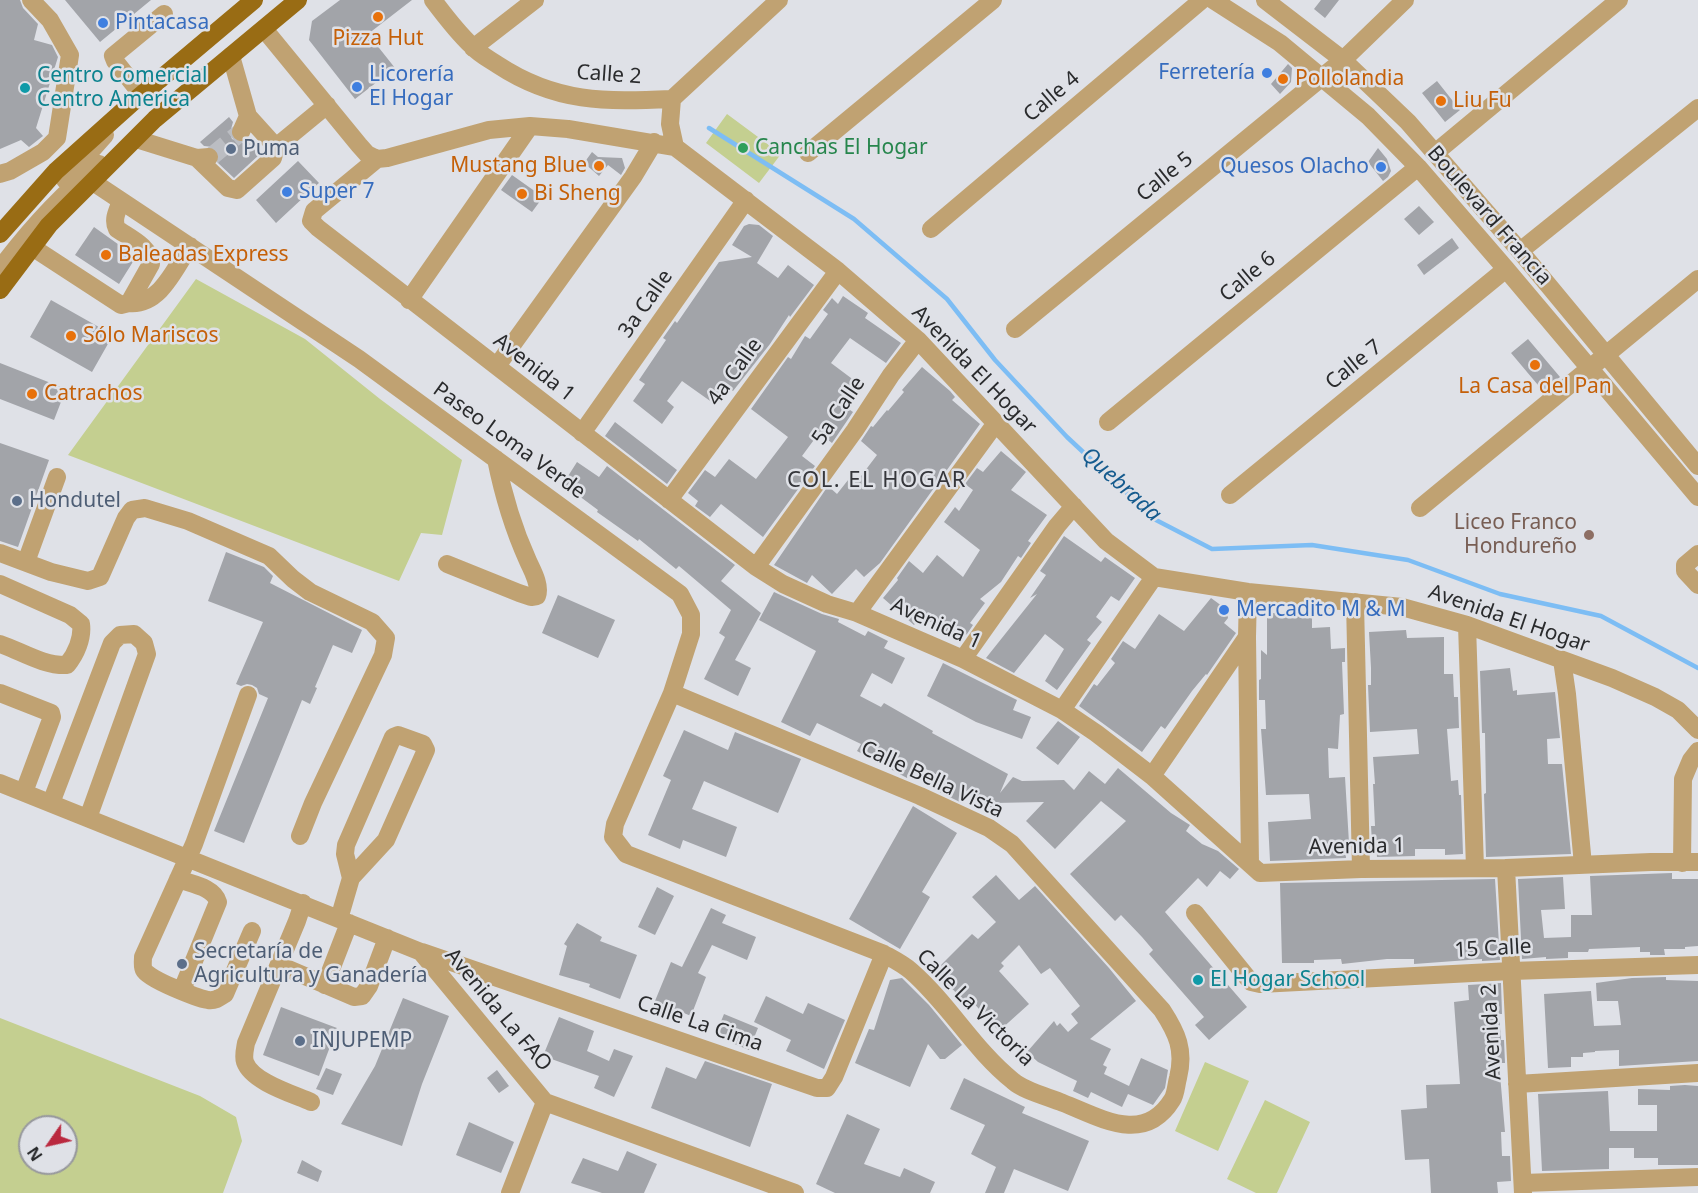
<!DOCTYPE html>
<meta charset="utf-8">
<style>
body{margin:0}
#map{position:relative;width:1698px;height:1193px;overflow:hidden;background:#dfe1e7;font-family:"Noto Sans",sans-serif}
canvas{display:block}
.north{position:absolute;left:18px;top:1115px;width:60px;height:60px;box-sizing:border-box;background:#dfe1e7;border:2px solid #97989d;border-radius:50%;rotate:236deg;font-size:16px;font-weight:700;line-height:24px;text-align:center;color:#2a2b2d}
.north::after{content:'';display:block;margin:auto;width:21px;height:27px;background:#ba293f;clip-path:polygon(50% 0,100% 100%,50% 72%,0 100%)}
</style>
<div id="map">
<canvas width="1698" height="1193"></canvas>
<div class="north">N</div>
</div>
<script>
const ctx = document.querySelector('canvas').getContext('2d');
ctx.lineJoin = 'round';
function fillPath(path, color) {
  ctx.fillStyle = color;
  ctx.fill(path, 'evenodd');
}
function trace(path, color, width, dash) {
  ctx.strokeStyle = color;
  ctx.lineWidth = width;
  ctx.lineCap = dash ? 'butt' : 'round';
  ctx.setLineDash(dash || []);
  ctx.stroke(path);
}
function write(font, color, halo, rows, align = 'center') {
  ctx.font = font + ' "Noto Sans",sans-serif';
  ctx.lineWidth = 5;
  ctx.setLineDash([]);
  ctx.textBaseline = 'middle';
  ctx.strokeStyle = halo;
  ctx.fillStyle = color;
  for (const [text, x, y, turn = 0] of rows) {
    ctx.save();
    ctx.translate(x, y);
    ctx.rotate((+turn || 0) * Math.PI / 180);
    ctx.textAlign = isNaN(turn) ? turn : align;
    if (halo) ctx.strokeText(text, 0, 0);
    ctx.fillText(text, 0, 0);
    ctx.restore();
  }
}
fillPath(new Path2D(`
 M727,114L781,154L759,183L706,143Z
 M196,279L305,339L380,399L462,460L442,535L421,533L399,581L68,455Z
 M0,1018L200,1096L236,1117L242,1141L223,1193H0ZM30,1127H66V1163H30Z
 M1205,1062L1249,1081L1218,1151L1175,1131Z
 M1265,1100L1310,1122L1277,1193H1256L1227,1179Z`), '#c4cf90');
trace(new Path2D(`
 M709,128L854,219L947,299L995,360L1067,437L1156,520L1212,549L1312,545L1408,560L1500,594L1601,616L1698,668`), '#7dbdf4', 4.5);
fillPath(new Path2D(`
 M0,0H20L23,8L38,24L34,40L52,45L58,57L36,128L43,136L29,147L21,140L0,149Z
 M65,0H151L100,42Z
 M340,0H412L368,34L395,68L355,99L309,40L312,21Z
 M1321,0H1339L1325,18L1314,9Z
 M1288,64L1292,68L1291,82L1280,94L1271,84Z
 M1437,81L1460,110L1445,122L1422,93Z
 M229,117L233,122L230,133L232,139L242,143L248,140L260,154L234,178L218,163L220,157L218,150L213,147L204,146L200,142Z
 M1378,148L1387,159L1391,171L1388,177L1383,181L1368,162Z
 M592,152L598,157L622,158L625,168L621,175L608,165L599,176L584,163Z
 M298,161L319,183L276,223L256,200Z
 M512,175L543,197L532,212L501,190Z
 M1419,206L1434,222L1419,235L1404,219Z
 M749,224L759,225L773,236L757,263L778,278L788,265L814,285L790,317L789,315L770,344L733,391L726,386L713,403L682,381L667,401L674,407L662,424L633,401L645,384L639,380L666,340L663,338L675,321L677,323L719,262L752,257L732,245L744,226Z
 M94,227L136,257L119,284L75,255Z
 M1452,238L1459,248L1424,275L1417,265Z
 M843,296L868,313L865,318L901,343L886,363L850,338L831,363L863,387L847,408L853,412L832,443L819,433L802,456L815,466L763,537L721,504L710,517L695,506L698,501L688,493L705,470L715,477L729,459L756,479L788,437L751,409L788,357L791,359L805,336L810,339L828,314L823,310L832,298L838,304Z
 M51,300L113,335L92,372L30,337Z
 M1528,339L1560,377L1543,391L1511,353Z
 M0,363L66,389L54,420L0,399Z
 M922,367L950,391L955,397L952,400L980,424L880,563L864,577L856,569L832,594L812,575L807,583L774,565L828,486L837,494L852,475L858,480L877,455L861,441L871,426L873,427L887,410L888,411L904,392L902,390Z
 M615,422L677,470L667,484L605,436Z
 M0,443L49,460L18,547L0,541Z
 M1001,451L1026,472L1011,490L1047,515L1028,541L1031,543L1021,558L1018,556L1001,582L980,599L985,603L970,623L973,625L967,634L956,640L922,616L914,625L883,598L898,580L897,578L909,561L923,573L937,555L963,577L980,550L944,522L955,507L959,511L973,490L965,484L977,468L983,472Z
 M577,462L599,477L607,466L735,565L721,581L761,613L735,660L751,668L738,696L704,679L725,637L719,633L731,610L679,566L676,569L639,539L638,541L597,512L598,510L563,484Z
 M1064,536L1101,562L1105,557L1135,578L1119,601L1111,596L1096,617L1102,622L1087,640L1091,643L1057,690L1045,681L1064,649L1045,634L1014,673L986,658L1037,594L1030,598L1046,575L1040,571Z
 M226,552L264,567L273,576L270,583L362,630L352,653L333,645L315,687L317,688L310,704L302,700L244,843L214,831L268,698L259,694L257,688L252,685L247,684L241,686L236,684L263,622L208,601Z
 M774,592L822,614L839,619L838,622L865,636L868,631L888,641L884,648L905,658L892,684L872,673L860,696L881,707L884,703L933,731L932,733L1008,774L1000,793L1013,777L1022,781L1064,780L1074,790L1089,771L1105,784L1118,768L1171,813L1190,825L1186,831L1202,844L1218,851L1239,869L1230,879L1220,871L1207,887L1198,878L1165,912L1247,1007L1209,1040L1195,1025L1204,1017L1149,954L1153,950L1142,937L1121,915L1115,921L1070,874L1126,821L1101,801L1055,849L1026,821L1044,802L994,803L991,808L966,794L962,803L931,788L937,775L915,763L907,778L857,751L861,744L817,723L810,736L781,722L816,651L759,620Z
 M558,595L615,620L598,658L542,633Z
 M1211,598L1226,609L1228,618L1224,623L1236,633L1207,675L1206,674L1192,691L1165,729L1161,726L1142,752L1079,706L1094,684L1097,686L1115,663L1111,659L1123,641L1135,649L1159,614L1184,631Z
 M1267,613H1289V616L1312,615V628L1330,627L1331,649L1345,648V662H1342L1344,714L1340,715L1338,749L1328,748L1329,778L1345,777L1349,843L1345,844L1346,858L1270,861L1268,822L1311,819L1309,794L1266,795L1261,729H1266L1265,700H1259V680L1261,679V650L1267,655Z
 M1406,630L1407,638L1444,637V674H1453L1454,697H1458L1459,728L1447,729L1451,781L1458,780L1459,795H1461L1463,854L1445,855V849H1415V856L1377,857L1376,842H1372L1371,826H1375L1373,784H1375L1373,757L1419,754L1417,729L1370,732L1368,685H1371V668L1369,632Z
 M943,663L1017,700L1013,710L1031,717L1022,739L976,722L927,696Z
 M1510,668L1513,691L1517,690V695L1555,692L1560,738L1547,739L1548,764H1562L1571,854L1486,857L1484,794L1486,793L1485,733H1482L1480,671Z
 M1058,721L1080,737L1058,765L1036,748Z
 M684,730L728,750L735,732L801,759L778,813L704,781L692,809L737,827L726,857L683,840L680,849L648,835L671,780L663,776Z
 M913,806L957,833L922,892L930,897L900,949L849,919Z
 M1672,873V879H1698V946L1685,947V949H1664L1665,955H1650V952H1640V947L1589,949L1588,952H1568V958L1546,959V957L1522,959L1518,879L1563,877L1565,909L1541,910L1544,938L1571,937V915H1592L1590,876Z
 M996,875L1019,900L1035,886L1109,968L1136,1001L1090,1039L1111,1049L1103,1065L1107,1067L1104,1074L1129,1086L1141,1058L1168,1070L1165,1088L1153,1105L1128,1094L1122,1107L1091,1092L1088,1098L1073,1091L1077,1081L1038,1062L1027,1052L1054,1021L1057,1026L1060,1023L1068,1032L1078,1023L1071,1014L1080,1006L1050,968L1041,974L1019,945L1001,963L1004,966L999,971L1029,1004L999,1031L970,999L966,1003L935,971L972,934L978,939L996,922L972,897Z
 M1495,879L1500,960L1482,961V959L1414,964V959H1387L1342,964L1341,959L1314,960V963H1282L1280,883Z
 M657,887L674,896L655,935L638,927Z
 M711,908L726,915L722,923L756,937L747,960L712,945L698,973L706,977L691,1016L655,1001L671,962L682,967Z
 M577,923L602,937L600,941L637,955L620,999L589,987L590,984L559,975L567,946L564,944Z
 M1666,977V980L1698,981V1061L1619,1066V1050L1595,1051V1052L1583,1053V1057H1571V1067L1548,1068L1544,994L1591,991L1594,1026L1621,1025L1618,1001H1597L1596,983L1632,978Z
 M902,978L929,1005L962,1045L945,1059H940L928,1044L910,1087L855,1063L869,1029L874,1030L890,980Z
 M1501,983L1502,1014H1499L1501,1040H1504L1505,1063H1499L1505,1132H1501L1502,1156H1510L1511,1181L1497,1182L1498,1193H1431L1429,1159L1405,1160L1401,1110L1427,1108L1426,1085L1460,1084L1454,1002L1469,1000L1468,985Z
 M766,996L803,1014L808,1003L845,1020L824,1069L786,1051L791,1040L754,1022Z
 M403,998L449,1016L422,1084L402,1146L341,1124L375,1066Z
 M281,1007L337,1028L319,1076L263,1055Z
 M724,1014L758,1028L749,1050L715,1036Z
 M559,1017L594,1031L587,1051L609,1061L614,1049L633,1056L614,1097L594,1088L599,1076L543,1056Z
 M705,1061L772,1084L750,1147L651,1108L666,1067L696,1079Z
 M326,1068L342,1074L333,1095L316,1089Z
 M497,1070L509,1086L499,1093L487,1078Z
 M964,1078L1025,1107L1022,1113L1089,1141L1068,1191L1014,1169L1004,1193H985L996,1167L971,1154L985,1125L950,1109Z
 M1685,1085L1698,1086V1165H1658V1158H1634V1148H1609V1169L1542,1171L1538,1094L1608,1091L1610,1131H1657V1105H1638V1089L1670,1090V1086Z
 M847,1114L880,1129L864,1164L900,1177L904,1168L935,1182L930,1193H835L816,1184Z
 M469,1122L514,1142L501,1173L456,1155Z
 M627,1151L657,1164L644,1193H602L571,1183L583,1158L618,1171Z
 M302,1160L322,1171L318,1182L297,1173Z`), '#a2a4a9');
trace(new Path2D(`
 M212,156L241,132`), '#bbbdc2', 18, [18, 9]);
trace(new Path2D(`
 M433,0C445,16 457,32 472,46C479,54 489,59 498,65C556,103 605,102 672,99L779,0
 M1213,0L1280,43L1368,116L1418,167L1506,269L1698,497
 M1265,0L1343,60L1408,122L1520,251L1698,466
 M264,29L359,145L367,154L377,159L387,158L489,130L530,126L568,129L675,147L838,271L918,340L1106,541L1154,577L1248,592L1402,607L1467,625L1612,678L1655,697L1678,710L1698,730
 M473,48L535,0
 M231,56L248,116L241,132
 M142,95L115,61L113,56L164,14
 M672,99L670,124L675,147
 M248,116L276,147
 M136,139L197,158L209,157
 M808,153L993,0
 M1435,153L1619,0
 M197,158L228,188L237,190L273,158L276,147L327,105
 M377,159L314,211L311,221L318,228L756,567L783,584L827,604L857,613L963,659L1062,710L1096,733L1152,776L1260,873L1361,869L1506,868L1651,862H1698
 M0,174L10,171L43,152L57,138L70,55L50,20L31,0
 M65,180L105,135
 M93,182L359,359L680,594L691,615V634L672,693L615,824L613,837L626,854L884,954C893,959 903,964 911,971C949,1004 974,1050 1013,1081C1024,1091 1049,1097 1063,1103C1101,1118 1144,1145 1172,1100C1176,1094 1176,1085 1178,1078C1185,1050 1177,1033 1162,1010L1012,844L989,828L920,796L672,693
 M931,229L1202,0
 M32,247L121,305L129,303L151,264C151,247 130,238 117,229C112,219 118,210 121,201
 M1520,251L1698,108
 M0,269C29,230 61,195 99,164
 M409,300L530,126
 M129,303C160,306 175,268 190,246
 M1015,329L1343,60L1405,0
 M497,366L633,177L654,142
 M1108,422L1418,167
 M582,433L746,200
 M1230,495L1506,269
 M669,500L838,271
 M1420,508L1698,279
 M0,553L51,572L88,581L100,577L126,518L132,510L145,508L188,521L269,556L293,579L310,592L372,622L386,638L383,655L313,803L300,836
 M1698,554L1685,565V571L1698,585
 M26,562L57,477
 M447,564L519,593L531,597L537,596C541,585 532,570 528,561C513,528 503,494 496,459
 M756,567L855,430L891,375L918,340
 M0,584L70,615L81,624C83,638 76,654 67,665C43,666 21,651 0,644
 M1355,602L1361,869
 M857,613L996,423
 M1467,625L1475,868
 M1247,637L1250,864
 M963,659L1057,526L1074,506
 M1562,660L1567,694L1583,865
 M0,693L51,713L52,717L24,792
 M248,695L194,844L143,957C143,961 142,967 144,970C148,979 197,998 208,1000C215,1001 219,998 225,994L252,931
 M1062,710L1154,577
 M1152,776L1247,637L1248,592
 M0,783L421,952L545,1102L795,1193
 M51,803L112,643L120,635L134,634L144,643L147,654L88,818
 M1682,863L1683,779L1691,760L1698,751
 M1506,868L1523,1193
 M178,879C191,884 214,887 218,902L182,990
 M303,903L297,921L246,1043C245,1049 243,1056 245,1062C252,1082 293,1094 311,1102
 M1195,913L1246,976L1251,982L1260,984L1511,971L1698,965
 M339,919L351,878L345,854L346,845L393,737L398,735L423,744L426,750L386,840L351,878
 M422,952L817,1088H827L834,1077L884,954
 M279,965L354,997L362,996L369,986L387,938
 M325,985L349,923
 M1517,1084L1698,1073
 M1523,1183L1698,1177
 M510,1193L545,1102`), '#c0a272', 18);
trace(new Path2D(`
 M0,234L56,171L133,102L254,0
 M0,290L49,225L155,119L298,0`), '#996c14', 18);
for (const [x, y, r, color] of [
 [378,17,6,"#e8710a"],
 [103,23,6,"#3f7fe0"],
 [1267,73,6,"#3f7fe0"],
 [1283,79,6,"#e8710a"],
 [357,87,6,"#3f7fe0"],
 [25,88,6,"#0f9aa8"],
 [1441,101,6,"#e8710a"],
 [743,148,6,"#2e9e5b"],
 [231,149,6,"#5c6f8a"],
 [599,166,6,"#e8710a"],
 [1381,167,6,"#3f7fe0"],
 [287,192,6,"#3f7fe0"],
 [522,194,6,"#e8710a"],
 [106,255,6,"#e8710a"],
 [71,336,6,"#e8710a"],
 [1535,365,6,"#e8710a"],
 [32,394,6,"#e8710a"],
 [17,501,6,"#5c6f8a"],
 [1589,535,6,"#8d6e63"],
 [1224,610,6,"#3f7fe0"],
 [182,964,6,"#5c6f8a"],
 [1198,980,6,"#0f9aa8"],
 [300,1041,6,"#5c6f8a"]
]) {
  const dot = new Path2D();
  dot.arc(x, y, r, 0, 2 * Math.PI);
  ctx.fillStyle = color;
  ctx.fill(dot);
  trace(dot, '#dfe1e7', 2);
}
write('21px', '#366cbe', '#dfe1e7', [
 ["Pintacasa",115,23],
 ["Ferretería",1255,73,"right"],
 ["Licorería",369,75],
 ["El Hogar",369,99],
 ["Quesos Olacho",1369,167,"right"],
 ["Super 7",299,192],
 ["Mercadito M & M",1236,610]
], 'left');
write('21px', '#c56008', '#dfe1e7', [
 ["Pizza Hut",378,39,"center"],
 ["Pollolandia",1295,79],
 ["Liu Fu",1453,101],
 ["Mustang Blue",587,166,"right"],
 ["Bi Sheng",534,194],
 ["Baleadas Express",118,255],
 ["Sólo Mariscos",83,336],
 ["La Casa del Pan",1535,387,"center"],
 ["Catrachos",44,394]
], 'left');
write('21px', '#2a2b2d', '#dfe1e7', [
 ["Calle 2",609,75,4],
 ["Calle 4",1052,97,-40],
 ["Calle 5",1165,177,-39],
 ["Boulevard Francia",1489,216,49],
 ["Calle 6",1248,277,-40],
 ["3a Calle",646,304,-55],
 ["Calle 7",1354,365,-39],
 ["Avenida 1",534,368,38],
 ["Avenida El Hogar",974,370,46],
 ["4a Calle",735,372,-54],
 ["5a Calle",839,411,-56],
 ["Paseo Loma Verde",509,441,36],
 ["Avenida El Hogar",1509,619,19],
 ["Avenida 1",936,624,24],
 ["Calle Bella Vista",932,780,25],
 ["Avenida 1",1357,847,-1],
 ["15 Calle",1493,949,-3],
 ["Calle La Victoria",975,1008,45],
 ["Avenida La FAO",498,1010,50],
 ["Calle La Cima",700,1024,19],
 ["Avenida 2",1492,1032,-93]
]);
write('21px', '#0d838f', '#dfe1e7', [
 ["Centro Comercial",37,76],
 ["Centro America",37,100],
 ["El Hogar School",1210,980]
], 'left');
write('21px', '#27864d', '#dfe1e7', [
 ["Canchas El Hogar",755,148]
], 'left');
write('21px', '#4e5e75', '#dfe1e7', [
 ["Puma",243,149],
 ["Hondutel",29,501],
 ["Secretaría de",194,952],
 ["Agricultura y Ganadería",194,976],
 ["INJUPEMP",312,1041]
], 'left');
write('21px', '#785e54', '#dfe1e7', [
 ["Liceo Franco",1577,523],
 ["Hondureño",1577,547]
], 'right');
ctx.letterSpacing = '1.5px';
write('22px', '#35363b', '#dfe1e7', [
 ["COL. EL HOGAR",877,481]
]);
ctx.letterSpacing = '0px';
write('italic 22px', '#155b8e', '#dfe1e7', [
 ["Quebrada",1121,485,42]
]);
</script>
